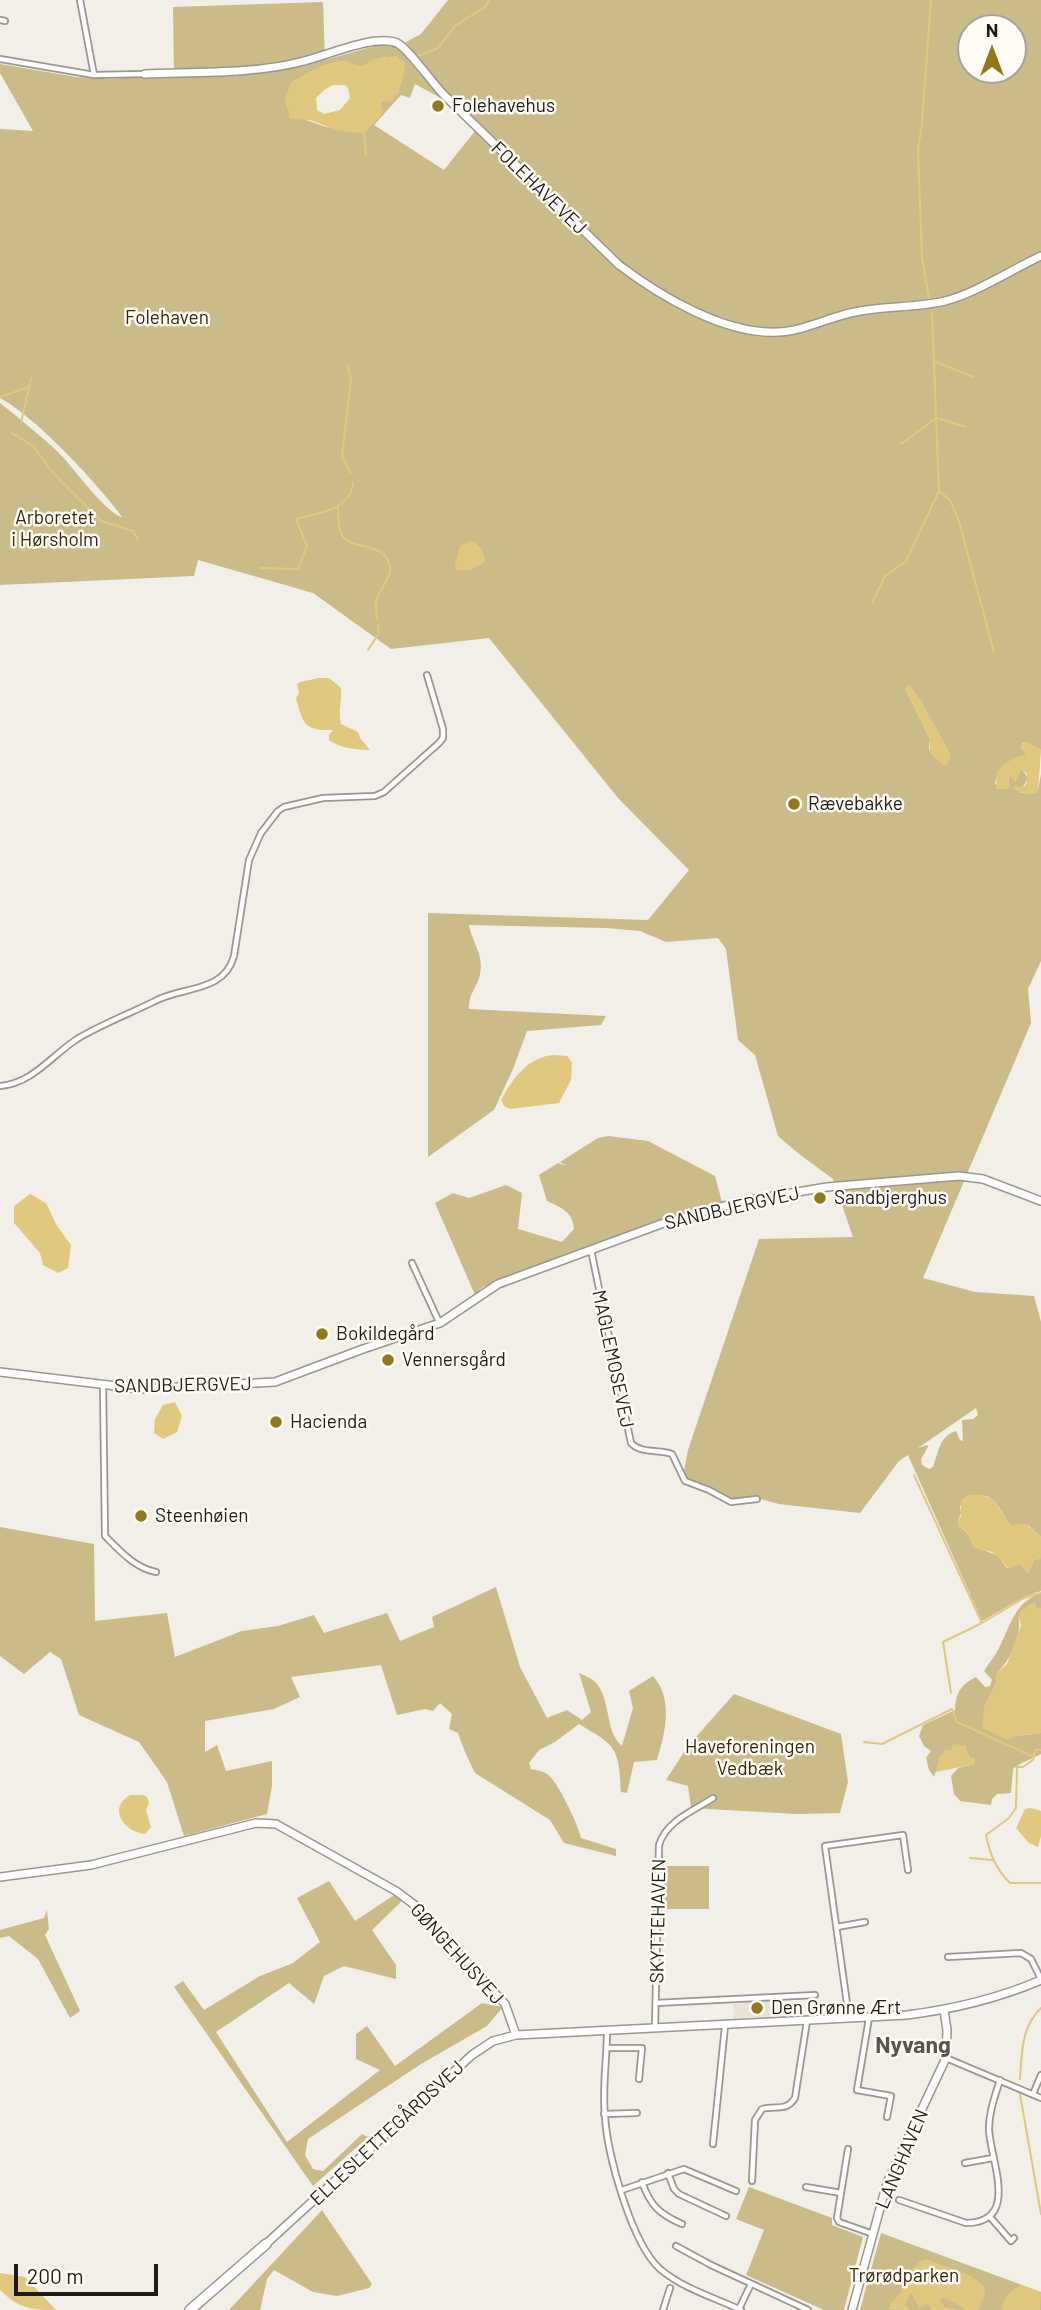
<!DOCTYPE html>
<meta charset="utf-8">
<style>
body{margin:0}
#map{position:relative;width:1041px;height:2310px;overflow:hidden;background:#f1efe8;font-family:Barlow,sans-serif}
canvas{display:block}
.north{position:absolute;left:957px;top:14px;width:70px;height:70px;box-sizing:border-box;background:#fefcf5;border:2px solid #a4a29d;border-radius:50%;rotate:0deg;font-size:19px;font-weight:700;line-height:28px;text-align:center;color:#1d1c19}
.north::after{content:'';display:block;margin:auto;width:24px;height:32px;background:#91771d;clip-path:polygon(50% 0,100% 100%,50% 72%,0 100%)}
.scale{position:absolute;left:14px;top:2264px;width:144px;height:32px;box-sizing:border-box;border:4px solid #1d1c19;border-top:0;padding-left:9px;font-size:21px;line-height:24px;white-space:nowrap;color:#1d1c19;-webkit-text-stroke:5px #fefcf5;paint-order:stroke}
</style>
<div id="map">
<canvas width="1041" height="2310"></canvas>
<div class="north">N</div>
<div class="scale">200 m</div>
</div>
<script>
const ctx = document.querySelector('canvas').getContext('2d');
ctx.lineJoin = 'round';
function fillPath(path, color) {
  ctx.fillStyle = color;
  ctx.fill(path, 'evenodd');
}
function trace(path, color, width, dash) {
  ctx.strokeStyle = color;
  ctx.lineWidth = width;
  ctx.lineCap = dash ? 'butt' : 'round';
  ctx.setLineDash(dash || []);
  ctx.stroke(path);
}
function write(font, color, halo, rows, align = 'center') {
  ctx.font = font + ' Barlow,sans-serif';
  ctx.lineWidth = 5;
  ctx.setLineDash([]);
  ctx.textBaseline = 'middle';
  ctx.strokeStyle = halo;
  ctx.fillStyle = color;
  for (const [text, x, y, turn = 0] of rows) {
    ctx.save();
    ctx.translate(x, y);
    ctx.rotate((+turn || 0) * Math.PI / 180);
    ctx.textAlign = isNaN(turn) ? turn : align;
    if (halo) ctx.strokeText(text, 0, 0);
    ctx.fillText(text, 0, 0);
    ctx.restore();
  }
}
fillPath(new Path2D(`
 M779,1998L780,2016L734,2018L733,2004H743V2000Z`), '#e8e3d5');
fillPath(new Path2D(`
 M448,0H1041V750L1026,742L1023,743L1021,748L1027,755C1007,763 1000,761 995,784L1000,788L1008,789L1009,777H1013L1015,781L1020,769H1022L1028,778L1020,792L1028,794L1038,790L1041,774V961L1028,989L1031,1023L923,1278L975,1292L1034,1296L1041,1322V1537L1028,1525H1010C997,1505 995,1491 967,1496L960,1506L961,1513L958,1520L959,1527C968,1531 970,1539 974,1547L997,1555L1007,1568L1021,1564L1028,1573L1034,1560L1041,1558V1591L1024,1597L982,1621L908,1455L899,1461L860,1513L779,1504L757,1498L732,1501L683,1476L688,1450L759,1239L853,1237L833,1179L799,1154L778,1136L755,1055L738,1040L726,949L718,938L666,942L640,931L606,928L469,925C472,943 486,957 479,978C475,991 469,993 469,1009L606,1016L601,1025L527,1031L513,1069L494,1110L428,1157V913L648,920L689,870L618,798L489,638L391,649L313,593L198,560L194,576L0,585V403C19,418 37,433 55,449C74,467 102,510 123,518C98,484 37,418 0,398V129L33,131L0,73V64L76,77L109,79L174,75L173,7L323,2L325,60L378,45L397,47L421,34ZM971,28H1013V70H971ZM385,57L400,85L398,93L380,101L382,113L364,133L326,127L303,119L335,63L362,66ZM415,84L439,97L475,131L444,170L374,125L401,95L410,98ZM905,688L920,699L950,755L934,757L929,749L930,739ZM976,1408L978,1415L973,1419L962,1420L963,1441L960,1440L956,1431C939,1436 939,1452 933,1467L929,1469L922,1465L921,1459L928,1447L927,1445L918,1448Z
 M608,1136L648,1141L715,1176L722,1202L632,1230L483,1287L475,1295L435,1203L453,1193L469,1198L506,1185L522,1193L518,1229L562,1242L574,1229C573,1212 562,1208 547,1201L539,1175L558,1163L567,1166L560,1162L598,1138Z
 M0,1527L94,1544L95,1621L167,1613L175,1657L242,1631L278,1626L314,1615L324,1633L387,1613L400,1641L434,1627L432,1617L496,1587L520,1667L547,1718L567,1710L582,1720L591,1712L579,1673C583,1675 591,1678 594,1681C612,1698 604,1731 622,1746L633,1708L629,1691L653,1676C674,1699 665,1734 657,1760L634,1762L627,1793L621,1792C619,1747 616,1746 579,1724L555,1742L539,1750L529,1763L531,1769C536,1770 543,1771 547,1774C557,1780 579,1826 581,1838L616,1849V1856L564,1843L550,1820L475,1773L465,1752L458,1733L449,1729L452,1714L440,1703L433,1711L425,1709L397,1715L381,1665L291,1677L300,1697L274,1709L205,1721V1752L217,1745L226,1771L272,1761V1786L267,1814L184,1836L167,1782L139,1742L79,1715L61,1659L50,1652L24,1674L0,1656Z
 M1041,1593V1608H1035V1602L1018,1616C1023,1633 1010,1661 997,1673L996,1684L984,1707L1016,1736L1041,1733V1754L1020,1764L1013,1769L1011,1793L997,1794L992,1799L991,1805L960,1801L954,1794L951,1776L958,1768L975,1764L961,1746C943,1752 940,1762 934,1777L929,1770L926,1758L931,1751L924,1746L919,1736L923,1725L955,1710C956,1693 960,1685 976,1677L985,1687L990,1686L992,1680L984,1671C989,1663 996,1655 1000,1646C1011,1624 1015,1602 1041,1593Z
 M734,1694L841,1734L848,1782L840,1813L797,1814L691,1808L688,1786L666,1780L688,1746Z
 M664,1866H709V1909H664Z
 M329,1881L355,1921L394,1895L403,1900L372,1930L396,1965V1979L344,1966L324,1976L314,2004L289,1983L216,2032L287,2142L380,2070L356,2059V2034L367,2026L395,2066L482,2003L503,2007L487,2026L421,2064L308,2139L305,2155L313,2169L323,2171L362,2134L368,2137L313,2186L174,1987L183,1981L204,2010L260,1976L293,1963L320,1942L297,1898Z
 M47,1910L49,1929L45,1935L80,2011L70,2018L38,1959L9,1936L0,1938V1930L44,1918Z
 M749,2187L832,2218V2225L863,2237L844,2310H824L746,2275L764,2230L736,2219Z
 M322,2210L372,2284L369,2288L337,2296L313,2292L274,2270L267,2279L260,2310H229Z
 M881,2233L1041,2292V2310H860Z`), '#cbbb89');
fillPath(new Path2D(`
 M397,56L405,63C404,77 401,90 392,101L380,102L383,113L364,133L339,131L310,120L290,119L285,100L291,82C306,74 327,60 345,61C351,62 355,65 362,66L374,59ZM333,85H345L348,88L350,98L340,110L324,114L317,110L316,98L324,90Z
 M471,541C481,545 484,551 485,562L471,570H456L455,564L460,546Z
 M319,678H329L341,688C342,700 338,711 341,724L358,732L360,738L370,750C357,750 340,748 329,740V735L333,730C304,731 303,724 296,698L299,694L297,684L300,682Z
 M909,684L920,699L951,755L947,765H943L930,753V739L905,688Z
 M1025,741L1041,750L1038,790L1036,793L1028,794L1015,790L1014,786L1024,787L1027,782V774L1022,769L1015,781L1012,777H1009L1008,789H996L997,771C1006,762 1016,755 1027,755L1021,748Z
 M554,1055L567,1056L572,1062L571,1080L559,1103L510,1109L504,1106L501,1100C513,1078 528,1057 554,1055Z
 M30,1194L46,1203L57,1226L71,1245L68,1268L58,1273L43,1265L40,1253L14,1223V1206Z
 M175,1402L182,1416L177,1432L163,1439L154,1433L155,1419L163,1405Z
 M979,1494L994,1500L1010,1525L1026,1524L1041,1537V1558L1034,1560L1028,1573L1021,1564L1009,1569C1003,1563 999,1556 992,1552C987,1550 980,1552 976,1548C969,1543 972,1533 959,1527L957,1522L961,1516V1500L967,1496Z
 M1035,1602L1036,1608H1041V1733L1016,1736L1008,1740L982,1728L984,1707L996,1684L997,1673L1007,1664L1021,1625L1018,1616L1021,1610Z
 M953,1743L961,1746L965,1744L969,1757L975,1758V1764L936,1772L939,1758L945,1750H951Z
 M130,1795H143L147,1797L149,1803L146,1810L151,1827L145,1834C124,1832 107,1808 130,1795Z
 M1031,1808L1041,1811V1836L1038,1847L1029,1843L1016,1828L1025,1809Z
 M926,2259L971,2276L984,2286L985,2295L978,2310H967L943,2297L940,2301L945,2307L958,2310H930L931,2306L927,2304L919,2308L911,2293L905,2304L911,2310L889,2309L890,2304L901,2292L902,2282L906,2276L919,2262Z
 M0,2273L25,2277L56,2310C32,2310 19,2309 0,2290Z
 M1023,2285L1041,2293L1040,2310H1002C1003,2297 1011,2289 1023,2285Z`), '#e0c87e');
trace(new Path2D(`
 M418,56L438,48L455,26L485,7L489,0
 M364,133L366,155
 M929,298L922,258L918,150L922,123L931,0
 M936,362L974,377
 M348,366L351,381L342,456L351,473
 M0,397L29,387
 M21,423L31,378
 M12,433L33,446L55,475L101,521L133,531L138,540
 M901,444L936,418L966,427
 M939,491L950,500L959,521L994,652
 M338,508C339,516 337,528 342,535C353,552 385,540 390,567C392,578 377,591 376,603C375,608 377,614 377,619
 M260,568L298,569L307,546L296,519C318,513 350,511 353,483
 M872,603L885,576L906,561L939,491L932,313
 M368,650L379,633L378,625
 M914,1475L981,1621L980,1624L943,1642L951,1693
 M980,1624L1024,1598L1041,1593
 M864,1742L882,1744L952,1709L957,1722L1034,1757
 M1041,1750H1035L1033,1760L1023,1767H1017L1016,1808L1009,1818L986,1835C990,1855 996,1869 1010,1883H1041
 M970,1858L993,1860
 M1020,2079C1022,2053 1021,2027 1041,2008
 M1020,2094L1041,2214`), '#e0c87e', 2);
const street = new Path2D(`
 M80,0L94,75
 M0,20L5,21
 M0,59L94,75L145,74
 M0,1086C33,1083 51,1056 77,1039C102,1024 129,1014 155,1001C183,986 224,993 234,956L249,860L261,833L278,811L284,807L323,798L375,796L384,792L439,743L443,738V729L427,675
 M591,1250L631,1443C641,1454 659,1449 672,1454L685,1481L709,1490L731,1502L757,1499
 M412,1263L439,1322
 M103,1386L105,1536C120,1551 135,1568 156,1572
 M837,1927L865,1922
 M948,1957L1021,1953L1031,1959L1041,1979
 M656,2003L815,1995
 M849,2018L825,1846L903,1835L908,1870
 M869,2018L857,2090L891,2096L887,2117
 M655,2028L659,1845C666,1821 693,1811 713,1798
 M607,2031C607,2059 602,2088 605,2116C607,2155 632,2244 660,2269C682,2288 715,2298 741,2310
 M607,2048H642L639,2079
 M946,2058L1041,2098
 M1033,2094L1041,2075
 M604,2114L637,2113
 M713,2144L725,2026
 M848,2149L837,2218L839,2222L873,2234
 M965,2163L993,2158
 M668,2173L674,2189L679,2194L726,2216
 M752,2181L755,2120L762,2109C776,2105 786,2112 795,2098L807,2021
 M642,2182C650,2205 659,2214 682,2224
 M806,2187L841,2193
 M622,2190L684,2169L736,2191
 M899,2200L966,2223C1021,2223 990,2160 989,2129C989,2112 995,2096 1000,2080
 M990,2217L1011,2241L1014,2238
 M676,2246L711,2265L808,2310
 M739,2309L751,2284
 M663,2310L670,2288`);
const secondary = new Path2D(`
 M145,74C194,72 257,74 304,61C328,55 375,34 397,43C408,48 433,84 444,95L619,265C660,296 725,335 778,332C804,331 829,317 855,312C884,306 915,308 945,301C976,293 1011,270 1041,256
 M0,1372L141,1389L275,1382L363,1349L440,1323L498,1284L661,1224L738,1202L827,1187L959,1176L983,1179L1041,1201
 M0,1877L91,1865L256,1823L276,1824L396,1891L416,1906L505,2004L516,2035L907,2015C954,2009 997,1999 1041,1980
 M266,2244L472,2055L493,2041L516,2035
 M852,2310L887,2183L946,2058L947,2030L944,2010`);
const highway = new Path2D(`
 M190,2310L266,2244`);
trace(street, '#999790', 8);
trace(secondary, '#999790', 10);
trace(highway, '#999790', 12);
trace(street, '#fff', 4.5);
trace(secondary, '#fff', 7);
trace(highway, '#fff', 9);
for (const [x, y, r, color] of [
 [438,106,7,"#91771d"],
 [794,804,7,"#91771d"],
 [820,1198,7,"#91771d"],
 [322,1334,7,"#91771d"],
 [388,1360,7,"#91771d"],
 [276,1422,7,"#91771d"],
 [141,1516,7,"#91771d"],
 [757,2008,7,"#91771d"]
]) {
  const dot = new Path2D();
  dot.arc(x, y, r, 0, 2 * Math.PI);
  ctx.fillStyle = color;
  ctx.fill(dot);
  trace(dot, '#fefcf5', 2.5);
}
write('19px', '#1d1c19', '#fefcf5', [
 ["Folehavehus",452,106],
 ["Rævebakke",808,804],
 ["Sandbjerghus",834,1198],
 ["Bokildegård",336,1334],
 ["Vennersgård",402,1360],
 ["Hacienda",290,1422],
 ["Steenhøien",155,1516],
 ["Den Grønne Ært",771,2008]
], 'left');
write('19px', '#1d1c19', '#fefcf5', [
 ["FOLEHAVEVEJ",539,188,44],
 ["SANDBJERGVEJ",732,1208,-13],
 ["MAGLEMOSEVEJ",613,1359,78],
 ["SANDBJERGVEJ",183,1385,-1],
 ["SKYTTEHAVEN",658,1921,-89],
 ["GØNGEHUSVEJ",457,1954,48],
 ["ELLESLETTEGÅRDSVEJ",387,2133,-43],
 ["LANGHAVEN",902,2159,-67]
]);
write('19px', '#332907', '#fefcf5', [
 ["Folehaven",167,318],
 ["Arboretet",55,518],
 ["i Hørsholm",55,540],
 ["Haveforeningen",750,1747],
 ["Vedbæk",750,1769],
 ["Trørødparken",904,2276]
]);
write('bold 23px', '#575550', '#fefcf5', [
 ["Nyvang",913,2045]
]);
</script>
